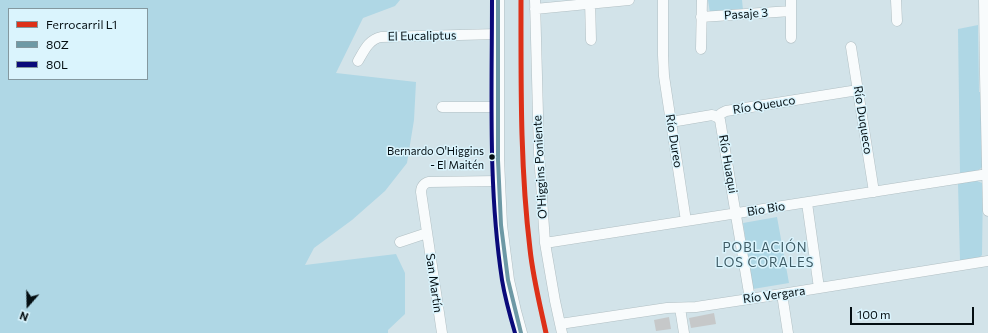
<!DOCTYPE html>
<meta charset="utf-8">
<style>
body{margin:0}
#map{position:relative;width:988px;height:333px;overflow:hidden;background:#d2e3e9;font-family:Commissioner,sans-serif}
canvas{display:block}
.legend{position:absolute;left:8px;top:8px;width:140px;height:72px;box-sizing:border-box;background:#daf4fd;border:1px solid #84989f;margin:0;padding:5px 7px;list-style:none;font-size:12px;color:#040e12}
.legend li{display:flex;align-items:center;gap:8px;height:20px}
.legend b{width:20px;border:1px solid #84989f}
.north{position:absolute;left:8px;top:285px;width:40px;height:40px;-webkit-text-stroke:3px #daf4fd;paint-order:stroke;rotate:200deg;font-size:11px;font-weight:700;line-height:16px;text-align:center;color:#040e12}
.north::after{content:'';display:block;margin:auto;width:14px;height:18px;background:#040e12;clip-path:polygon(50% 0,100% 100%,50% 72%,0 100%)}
.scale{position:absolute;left:850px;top:307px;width:124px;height:18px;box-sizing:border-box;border:2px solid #040e12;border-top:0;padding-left:5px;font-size:12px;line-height:14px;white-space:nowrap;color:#040e12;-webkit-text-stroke:3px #daf4fd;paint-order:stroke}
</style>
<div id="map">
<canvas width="988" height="333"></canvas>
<ul class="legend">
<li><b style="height:5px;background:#dd3018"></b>Ferrocarril L1</li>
<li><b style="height:5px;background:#6d99a5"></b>80Z</li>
<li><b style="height:5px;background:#0a0a7a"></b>80L</li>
</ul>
<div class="north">N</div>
<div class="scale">100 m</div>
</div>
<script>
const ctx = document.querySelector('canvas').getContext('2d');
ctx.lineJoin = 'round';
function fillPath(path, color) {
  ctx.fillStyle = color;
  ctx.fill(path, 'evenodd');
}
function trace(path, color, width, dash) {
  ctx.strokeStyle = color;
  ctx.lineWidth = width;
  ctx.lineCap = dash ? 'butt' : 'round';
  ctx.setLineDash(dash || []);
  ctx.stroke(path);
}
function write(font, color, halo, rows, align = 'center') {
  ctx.font = font + ' Commissioner,sans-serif';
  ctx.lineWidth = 3;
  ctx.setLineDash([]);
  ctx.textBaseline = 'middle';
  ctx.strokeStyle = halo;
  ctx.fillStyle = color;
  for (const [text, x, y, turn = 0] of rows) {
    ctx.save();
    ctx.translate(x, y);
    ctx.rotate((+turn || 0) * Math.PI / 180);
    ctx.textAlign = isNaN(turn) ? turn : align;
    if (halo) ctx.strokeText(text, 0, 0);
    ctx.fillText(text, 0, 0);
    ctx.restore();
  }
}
fillPath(new Path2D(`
 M0,0H400L395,6L363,18L336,73L416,82L414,120L407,163L385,191L352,220L314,248L305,265L396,254L405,273V314L388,330V333H0ZM9,9H147V79H9Z
 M708,0H742L743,10L710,13Z
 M978,25L979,92H981L983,166C978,173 968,172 960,173L958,29Z
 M977,181L982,183L983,185L982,255L978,259L960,261L958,183Z
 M777,217L789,283L753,289L743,223Z`), '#afd7e5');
fillPath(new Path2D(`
 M714,313L716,324L691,328L689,318Z
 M669,317L671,329L656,331L654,320Z`), '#c6c8c9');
const minor = new Path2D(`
 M535,0L539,153L545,243L555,301L562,333
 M590,0L591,40
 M663,0V55L664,76L686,221
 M896,0L897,21
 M984,0L985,74L988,211
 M535,9L629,0
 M701,17L791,11
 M791,38V0
 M851,47L874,192
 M701,49L702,0
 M358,61C364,51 368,40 381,37L498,34
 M442,107H498
 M717,117L720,120L750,299
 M671,122L712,115L717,117L722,113L726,111L858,90
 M807,203L819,288
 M400,242L427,233
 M545,243L988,174
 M782,294L788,333
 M680,308L684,333
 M560,324L667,308L696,307L782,294L988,261
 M442,333L421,192C421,187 424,183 429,182L498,181`);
const tertiary = new Path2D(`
 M498,0V160L501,225L508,280L515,311L521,333`);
trace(minor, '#b1bfc3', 11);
trace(tertiary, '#b1bfc3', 13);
trace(minor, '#f8fbfc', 10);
trace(tertiary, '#f8fbfc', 12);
trace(new Path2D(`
 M498,0V160L501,225L508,280L521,333`), '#6d99a5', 4);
trace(new Path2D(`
 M492,0C492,93 488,187 502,280C505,298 510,316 515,333`), '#0a0a7a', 4);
trace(new Path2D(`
 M521,0C521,83 520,167 530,249C533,278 540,305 546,333`), '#dd3018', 5);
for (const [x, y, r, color] of [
 [492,157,3.5,"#040e12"]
]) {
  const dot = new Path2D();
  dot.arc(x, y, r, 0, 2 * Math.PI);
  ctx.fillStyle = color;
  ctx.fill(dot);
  trace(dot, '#daf4fd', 1.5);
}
write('11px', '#040e12', '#daf4fd', [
 ["Bernardo O'Higgins",484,151],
 ["- El Maitén",484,165]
], 'right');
write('12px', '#040e12', '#daf4fd', [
 ["Pasaje 3",746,14,-4],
 ["El Eucaliptus",422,36,-1],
 ["Río Queuco",764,105,-9],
 ["Río Duqueco",863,120,81],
 ["Río Dureo",674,141,81],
 ["Río Huaqui",728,164,80],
 ["O'Higgins Poniente",540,167,-93],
 ["Bio Bio",766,209,-9],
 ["San Martín",434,283,82],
 ["Río Vergara",774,295,-8]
]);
ctx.letterSpacing = '1px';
write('13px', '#3e5b65', '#daf4fd', [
 ["POBLACIÓN",765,248],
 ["LOS CORALES",765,263]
]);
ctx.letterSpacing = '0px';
</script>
